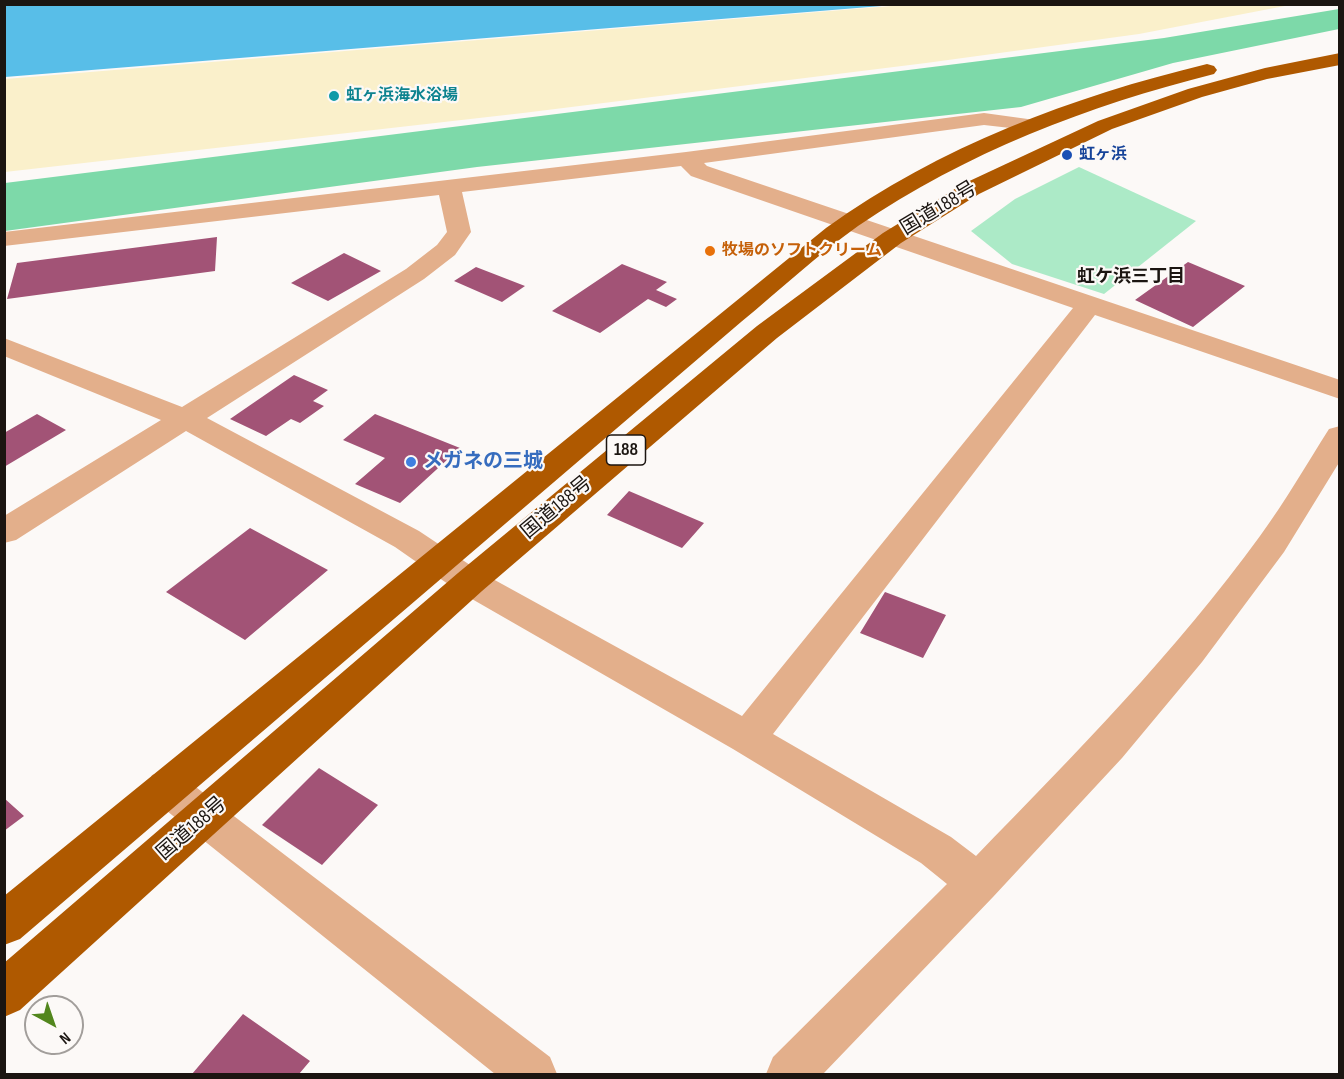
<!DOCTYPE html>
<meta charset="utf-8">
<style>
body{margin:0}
#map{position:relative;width:1344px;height:1079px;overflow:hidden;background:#fcf9f7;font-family:"Sofia Sans Condensed",sans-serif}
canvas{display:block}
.frame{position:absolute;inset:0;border:6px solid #1b1511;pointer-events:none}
.north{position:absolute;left:24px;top:995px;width:60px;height:60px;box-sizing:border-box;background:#fcf9f7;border:2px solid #a29e9b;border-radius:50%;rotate:140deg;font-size:16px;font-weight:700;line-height:24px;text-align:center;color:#1b1511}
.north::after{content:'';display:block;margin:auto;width:21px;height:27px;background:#52861d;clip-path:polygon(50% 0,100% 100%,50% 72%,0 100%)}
</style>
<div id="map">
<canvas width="1344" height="1079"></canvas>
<div class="frame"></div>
<div class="north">N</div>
</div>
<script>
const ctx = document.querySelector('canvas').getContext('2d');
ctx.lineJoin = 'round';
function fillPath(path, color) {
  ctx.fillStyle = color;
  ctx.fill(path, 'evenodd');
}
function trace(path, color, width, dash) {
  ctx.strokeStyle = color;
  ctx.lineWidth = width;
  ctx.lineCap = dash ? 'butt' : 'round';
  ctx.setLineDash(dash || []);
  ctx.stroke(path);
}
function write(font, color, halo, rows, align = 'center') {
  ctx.font = font + ' "Sofia Sans Condensed","Noto Sans JP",sans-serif';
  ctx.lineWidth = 4.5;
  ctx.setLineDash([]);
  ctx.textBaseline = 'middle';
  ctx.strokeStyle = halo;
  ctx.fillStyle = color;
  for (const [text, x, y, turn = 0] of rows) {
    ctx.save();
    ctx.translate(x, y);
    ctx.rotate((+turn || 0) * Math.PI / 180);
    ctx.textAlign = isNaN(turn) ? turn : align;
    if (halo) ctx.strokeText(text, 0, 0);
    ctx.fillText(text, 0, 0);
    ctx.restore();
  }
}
fillPath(new Path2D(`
 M1079,167L1196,221L1104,294L1012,264L971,231L1015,199Z`), '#aceac7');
fillPath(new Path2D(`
 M1339,9V29L1173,63L1021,107L477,167L5,231V183L1164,38Z`), '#7dd9a9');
fillPath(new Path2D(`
 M903,5H1290L1139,34L926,63L523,113L5,172V79Z`), '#faf0cb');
fillPath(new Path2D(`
 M5,4H894V5L5,77Z`), '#58bee8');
fillPath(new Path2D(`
 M217,237L215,271L7,299L17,263Z
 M344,253L381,271L328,301L291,283Z
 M1188,262L1245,286L1193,327L1135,300Z
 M622,264L667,282L656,290L677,299L666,307L648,299L600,333L552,311Z
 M476,267L525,286L502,302L454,281Z
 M294,375L328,390L313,401L324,406L300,423L291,419L266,436L230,419Z
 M37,414L66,430L4,467V433Z
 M375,414L460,448L400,503L355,484L385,458L343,440Z
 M629,491L704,523L682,548L607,515Z
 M250,528L328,570L245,640L166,592Z
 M885,592L946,615L923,658L860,633Z
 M319,768L378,805L322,865L262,825Z
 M4,798L24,816L4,831Z
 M243,1014L310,1061L299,1074H192Z`), '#a25376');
fillPath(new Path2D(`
 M984,113L1035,120L1038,124L1035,128L1028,130L984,125L704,163L707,166L1340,380V399L1095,315L773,734L951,837L976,856C1075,754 1176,652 1260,536C1285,502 1306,465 1329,429L1340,426V461L1284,552L1202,662L1122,758L993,897L823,1074H766L773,1057L947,884L921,863L733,749L458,591L395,547L186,431L16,540L4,543V516L161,420L4,356V338L182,407L406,269L437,245L447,232L439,195L4,246V232L686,152ZM681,166L691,176L1073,308L742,716L482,573L419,531L207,418L424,279L455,255L471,232L462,192Z
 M166,770L180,775L550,1057L557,1074H495L152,799L146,787L152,775Z`), '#e3af8b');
fillPath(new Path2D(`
 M1340,53V65L1267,79L1202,97L1112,129L979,194L901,243L777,338L482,591L20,1010L4,1017V963L458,573L757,326L883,233L963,184L1098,121L1188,89L1265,68Z
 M1207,64L1214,66L1217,70L1214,74C1087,106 967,152 858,226C817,255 780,290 741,322L20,939L4,945V896L826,228C940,146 1071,97 1207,64Z`), '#af5900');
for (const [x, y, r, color] of [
 [334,96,6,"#0f9aa8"],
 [1067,155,6,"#1a4fb4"],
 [710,251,6,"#e8710a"],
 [411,462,6,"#3f7fe0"]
]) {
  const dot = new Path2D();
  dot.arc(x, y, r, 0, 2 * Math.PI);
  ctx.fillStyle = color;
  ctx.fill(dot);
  trace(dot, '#fcf9f7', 2);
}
write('bold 16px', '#0d838f', '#fcf9f7', [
 ["虹ヶ浜海水浴場",346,96]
], 'left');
write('bold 16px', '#164399', '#fcf9f7', [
 ["虹ヶ浜",1079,155]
], 'left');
write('bold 16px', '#c56008', '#fcf9f7', [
 ["牧場のソフトクリーム",722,251]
], 'left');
write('bold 18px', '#1b1511', '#fcf9f7', [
 ["虹ケ浜三丁目",1131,277]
]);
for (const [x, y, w] of [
 [626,450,39]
]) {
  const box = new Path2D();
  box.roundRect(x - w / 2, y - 15, w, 30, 4.5);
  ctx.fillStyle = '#fcf9f7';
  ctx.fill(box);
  trace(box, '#1b1511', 1.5);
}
write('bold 18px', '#1b1511', null, [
 ["188",626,450]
]);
write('20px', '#1b1511', '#fcf9f7', [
 ["国道188号",939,209,-31],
 ["国道188号",557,508,-40],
 ["国道188号",192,829,-41]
]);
write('bold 20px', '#366cbe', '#fcf9f7', [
 ["メガネの三城",423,462]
], 'left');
</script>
